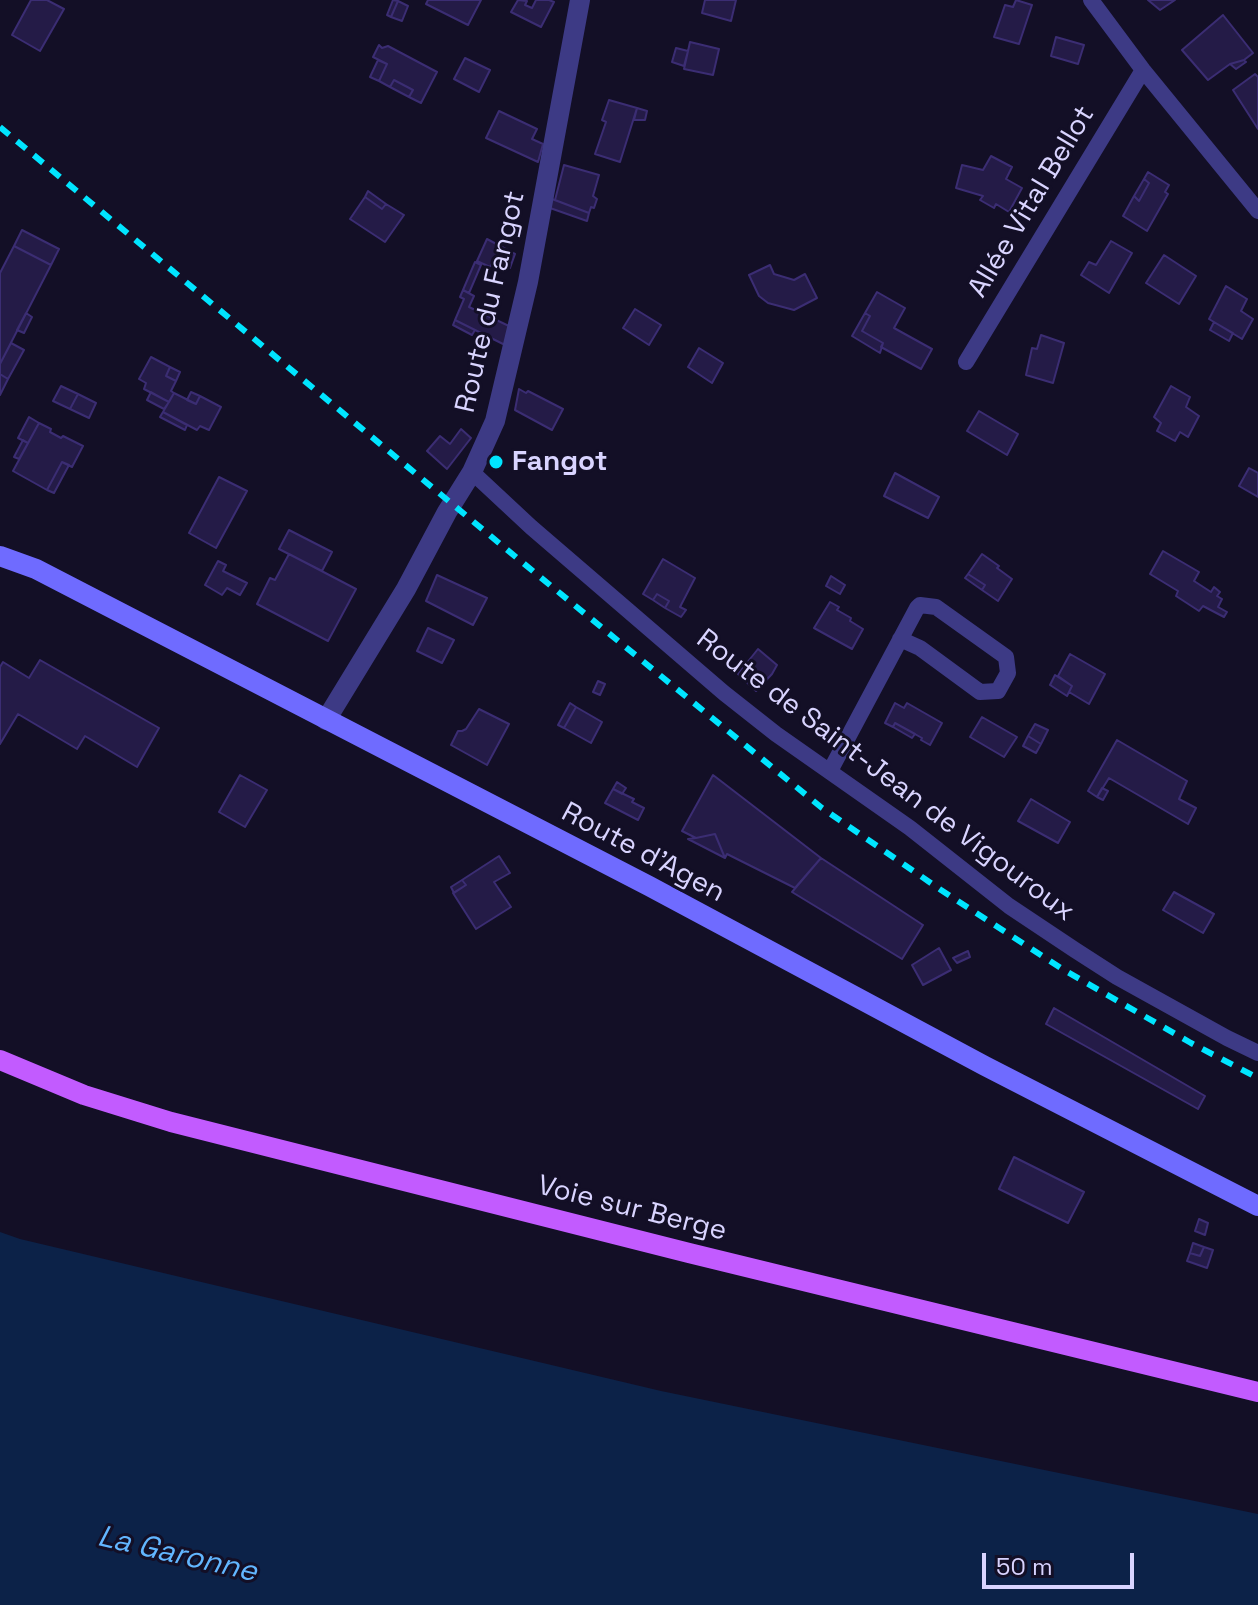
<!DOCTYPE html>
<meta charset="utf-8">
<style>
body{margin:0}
#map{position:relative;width:1258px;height:1605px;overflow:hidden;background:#130f26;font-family:"Space Grotesk",sans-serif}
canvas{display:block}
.scale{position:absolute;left:982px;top:1553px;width:152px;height:36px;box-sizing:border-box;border:4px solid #d9d4ff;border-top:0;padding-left:10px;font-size:24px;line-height:28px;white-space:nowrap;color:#d9d4ff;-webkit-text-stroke:6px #130f26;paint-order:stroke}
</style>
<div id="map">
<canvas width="1258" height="1605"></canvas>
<div class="scale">50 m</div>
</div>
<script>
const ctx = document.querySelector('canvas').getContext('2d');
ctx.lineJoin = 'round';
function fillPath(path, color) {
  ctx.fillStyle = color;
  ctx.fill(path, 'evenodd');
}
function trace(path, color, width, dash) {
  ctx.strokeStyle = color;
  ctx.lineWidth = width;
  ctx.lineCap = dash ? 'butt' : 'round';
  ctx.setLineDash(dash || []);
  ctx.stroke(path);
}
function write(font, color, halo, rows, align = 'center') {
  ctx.font = font + ' "Space Grotesk",sans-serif';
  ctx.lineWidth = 6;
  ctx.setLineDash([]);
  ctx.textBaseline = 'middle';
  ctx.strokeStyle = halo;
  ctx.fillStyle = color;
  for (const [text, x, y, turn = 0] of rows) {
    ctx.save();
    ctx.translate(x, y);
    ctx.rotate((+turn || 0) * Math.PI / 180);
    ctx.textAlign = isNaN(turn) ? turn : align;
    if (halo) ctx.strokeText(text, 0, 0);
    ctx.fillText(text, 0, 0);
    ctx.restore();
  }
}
fillPath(new Path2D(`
 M0,1232L20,1239L661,1391L1258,1514V1605H0Z`), '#0c2248');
const building = new Path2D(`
 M31,0H47L64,9L40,51L12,35Z
 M393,0L398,1L391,17L387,15Z
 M428,0H481L468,25L426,4Z
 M518,0L527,1L525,5L532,8L536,0H549L554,2L541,27L511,12Z
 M705,0H736L731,21L702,13Z
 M1016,0L1032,5L1019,44L994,37L1005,5L1013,7Z
 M1148,0H1175L1160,10Z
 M398,1L408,6L402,21L391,17Z
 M1223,15L1253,53L1244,60L1230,64L1208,80L1182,50Z
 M1056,37L1084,45L1078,64L1051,56Z
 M690,42L719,49L713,75L684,69Z
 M379,45L382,48L388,46L437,72L421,103L409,97L413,90L394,80L390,87L379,81L387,64L373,57Z
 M676,48L688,51L684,66L672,62Z
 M465,58L490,70L479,92L454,79Z
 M378,60L387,64L379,81L370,77Z
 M1244,60L1246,62L1236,69L1230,64Z
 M1255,74L1258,77V129L1233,90Z
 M394,80L413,90L409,97L390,87Z
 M609,100L637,108L620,162L595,154L606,122L602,120Z
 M637,108L647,111L645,120H634Z
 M499,111L537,129L532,139L543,144L538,162L486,138Z
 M991,156L1012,167L1006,179L1022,188L1009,212L996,204L994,208L980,200L983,196L956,188L962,165L983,170Z
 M564,165L599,175L593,196L597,199L594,208L591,207L589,213L555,200Z
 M1148,172L1169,185L1165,192L1168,194L1147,231L1123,216L1134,196L1139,201L1149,183L1144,179Z
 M1144,179L1149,183L1139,201L1134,196Z
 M368,191L386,204L382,209L365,197Z
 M365,197L382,209L386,204L404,215L385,242L350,219Z
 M552,199L589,213L587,221L550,208Z
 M22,230L59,249L51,265L14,246Z
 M487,239L515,254L510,268L494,260L490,267L477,261Z
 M1111,241L1132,253L1109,293L1081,275L1089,262L1096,265Z
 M14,246L51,265L0,364V273Z
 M1164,255L1196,276L1179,304L1146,283Z
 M475,262L481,265L469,293L463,290Z
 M770,265L774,274L794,280L805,274L817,298L794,310L768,303L759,296L749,275Z
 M1226,286L1247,299L1241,311L1253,319L1242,339L1209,319Z
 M463,290L474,296L469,307L511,327L507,346L455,320L464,299L460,297Z
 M877,292L905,308L894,328L932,349L921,369L881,347L883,343L862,331L870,316L865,313Z
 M635,309L661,325L649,345L623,328Z
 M26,313L32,317L24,333L17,330Z
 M865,313L870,316L862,331L883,343L880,353L852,336Z
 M455,320L475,330L472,335L453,325Z
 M1214,322L1233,333L1229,341L1210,330Z
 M1041,335L1064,343L1053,383L1026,375L1032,348L1037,349Z
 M11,343L24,350L8,379L0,374V364Z
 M699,348L723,363L712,383L688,367Z
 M151,357L170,367L166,376L176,381L171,391L174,393L169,402L144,389L146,383L139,379Z
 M170,367L180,372L176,381L166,376Z
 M0,374L8,379L0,395Z
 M61,386L78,394L70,409L53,401Z
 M1171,386L1190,397L1186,407L1199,416L1188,437L1180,432L1175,441L1157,431L1161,423L1154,417Z
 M519,389L526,393L528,391L563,409L552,430L515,410Z
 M151,392L169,402L164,409L147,400Z
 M191,392L200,396L196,404L187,400Z
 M174,393L196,404L200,396L221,407L209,430L200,426L197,430L163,412Z
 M78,394L96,403L89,418L70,409Z
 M979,411L1018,434L1007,455L967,431Z
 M163,412L187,425L185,430L160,417Z
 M29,417L39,423L28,443L18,438Z
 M39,423L51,429L50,432L61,438L63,436L83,446L72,467L62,462L47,490L13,471Z
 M461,429L471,438L447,469L427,451L440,436L450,444Z
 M23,440L28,443L19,459L14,457Z
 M62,462L69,465L54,493L47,490Z
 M1249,468L1258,473V497L1239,486Z
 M895,473L939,497L928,518L884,496Z
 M219,477L247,491L216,548L189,533Z
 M289,530L332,552L322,571L279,549Z
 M1163,551L1199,572L1194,581L1211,592L1214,587L1220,592L1217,596L1222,599L1218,607L1227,612L1224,617L1203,606L1199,611L1176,596L1178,591L1150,574Z
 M289,554L356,589L328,641L257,604L270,578L275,580Z
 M982,554L999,566L997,568L1012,579L998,601L982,590L985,585L968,574Z
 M663,559L695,578L680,607L686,610L681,617L665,608L669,601L657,594L653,600L643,594Z
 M218,561L226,565L223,571L247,583L240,595L227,588L222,595L205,585Z
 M968,574L985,585L982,590L965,578Z
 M437,575L487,598L473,625L426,601Z
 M831,576L845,585L840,594L826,586Z
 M657,594L669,601L665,608L653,600Z
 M830,602L839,607L837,610L851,618L850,621L863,629L852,649L814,628Z
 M428,628L454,640L442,663L417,651Z
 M758,649L777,665L772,674L756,691L738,674Z
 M1070,654L1105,674L1089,704L1069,692L1072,686L1058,676Z
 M40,660L159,728L137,767L85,736L77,749L18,714L0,744V667L3,662L29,678Z
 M1055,675L1072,686L1067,696L1050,685Z
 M598,681L605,684L600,695L593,692Z
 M570,703L576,707L564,728L558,725Z
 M895,703L904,708L907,703L942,723L930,745L921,740L922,738L895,723L893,727L885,723Z
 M576,707L602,722L591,743L564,728Z
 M479,709L509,724L487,765L451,745L458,731H462L466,729Z
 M982,717L1017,737L1004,757L970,737Z
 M895,723L915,734L912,738L893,727Z
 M1035,724L1048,730L1041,744L1028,736Z
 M1028,736L1041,744L1036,753L1023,746Z
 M1117,740L1187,781L1179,799L1196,808L1188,824L1109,778L1097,797L1088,791Z
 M240,775L267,790L245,827L219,812Z
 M713,775L821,858L795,888L727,854L725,858L715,834L696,838L682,831Z
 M617,782L626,788L622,794L613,789Z
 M1102,788L1108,791L1103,800L1097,797Z
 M613,789L634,799L632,802L644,808L638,820L605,803Z
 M1031,799L1070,822L1058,843L1018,821Z
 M715,834L725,858L688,839L696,838Z
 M499,856L510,873L494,882L511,907L476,929L453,893L466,885L462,880Z
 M821,858L923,925L902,959L792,892Z
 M462,880L466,885L454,893L451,887Z
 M1174,892L1214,914L1203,933L1163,910Z
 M939,948L951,970L923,985L912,965Z
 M968,951L970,957L957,963L953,958Z
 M1054,1008L1205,1096L1198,1109L1046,1024Z
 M1014,1157L1084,1192L1068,1223L999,1189Z
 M1199,1219L1208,1223L1205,1235L1195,1231Z
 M1193,1243L1204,1247L1200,1256L1190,1253Z
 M1204,1247L1213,1250L1207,1268L1187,1261L1190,1253L1200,1256Z`);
fillPath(building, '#241b47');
trace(building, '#3b2d73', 2);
trace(new Path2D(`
 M1091,0L1143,70L1258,211
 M966,362L1143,70
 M472,472L531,527L724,693L776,734L910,828L1009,906L1075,950L1117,977L1227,1038L1258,1053
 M830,771L917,608L920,605L936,607L1006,657L1008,673L998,691L980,692L920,648L900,639`), '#3d3a85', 16);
trace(new Path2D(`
 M326,720L406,589L447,512L472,472L495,421L528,282L580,0`), '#3d3a85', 20);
trace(new Path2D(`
 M0,556L36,569L649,886L985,1066L1258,1206`), '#6f6bff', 20);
trace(new Path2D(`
 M0,1060L84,1095L171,1122L689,1253L1258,1392`), '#c25bff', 20);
trace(new Path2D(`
 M0,127L517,558L822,808L941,890L1064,970L1191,1043L1258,1078`), '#00e5ff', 6, [12, 10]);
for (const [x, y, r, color] of [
 [496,462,8,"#00e5ff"]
]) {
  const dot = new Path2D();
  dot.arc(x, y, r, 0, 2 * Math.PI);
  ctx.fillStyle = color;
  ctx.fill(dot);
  trace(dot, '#130f26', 3);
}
write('28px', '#d9d4ff', '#130f26', [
 ["Allée Vital Bellot",1032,202,-59],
 ["Route du Fangot",491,302,-77],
 ["Route de Saint-Jean de Vigouroux",885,776,37],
 ["Route d'Agen",643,853,28],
 ["Voie sur Berge",632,1209,14]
]);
write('bold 28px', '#d9d4ff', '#130f26', [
 ["Fangot",512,462]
], 'left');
write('italic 30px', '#62b6ff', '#130f26', [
 ["La Garonne",177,1555,13]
]);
</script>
